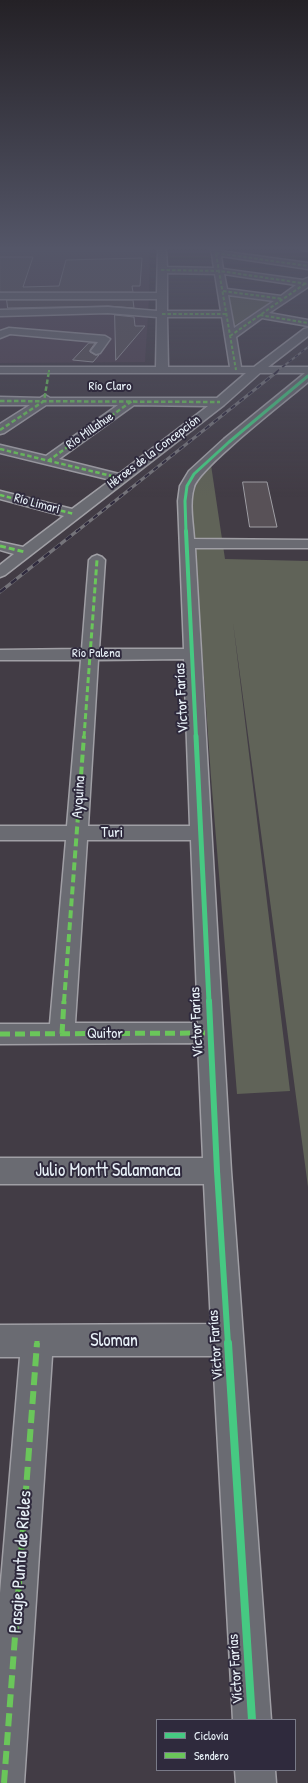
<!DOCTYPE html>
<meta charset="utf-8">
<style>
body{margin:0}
#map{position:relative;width:308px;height:1783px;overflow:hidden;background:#423c45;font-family:"Patrick Hand",sans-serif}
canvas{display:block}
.legend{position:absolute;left:156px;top:1719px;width:140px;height:52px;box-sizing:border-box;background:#2f2a3d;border:1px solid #797a88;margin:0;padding:5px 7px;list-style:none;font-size:12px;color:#e8f1f8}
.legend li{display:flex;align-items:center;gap:8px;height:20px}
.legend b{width:20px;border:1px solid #797a88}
</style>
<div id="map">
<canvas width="308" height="1783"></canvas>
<ul class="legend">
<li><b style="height:5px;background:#46c982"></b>Ciclovía</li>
<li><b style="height:5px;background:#6ac65a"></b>Sendero</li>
</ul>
</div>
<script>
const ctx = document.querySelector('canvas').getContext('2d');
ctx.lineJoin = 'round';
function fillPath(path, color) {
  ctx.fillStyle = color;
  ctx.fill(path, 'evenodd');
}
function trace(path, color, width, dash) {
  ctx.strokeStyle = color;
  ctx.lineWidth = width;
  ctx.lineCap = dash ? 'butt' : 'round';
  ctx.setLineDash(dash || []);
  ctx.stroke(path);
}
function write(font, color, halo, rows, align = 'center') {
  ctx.font = font + ' "Patrick Hand",sans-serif';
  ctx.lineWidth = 4;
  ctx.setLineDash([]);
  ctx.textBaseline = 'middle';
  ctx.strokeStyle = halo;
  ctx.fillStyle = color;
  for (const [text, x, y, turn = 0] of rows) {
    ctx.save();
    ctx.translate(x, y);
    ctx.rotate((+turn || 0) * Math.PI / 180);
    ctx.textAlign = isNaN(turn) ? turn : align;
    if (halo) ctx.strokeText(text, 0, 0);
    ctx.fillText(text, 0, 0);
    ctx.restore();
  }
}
fillPath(new Path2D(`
 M0,248H150L149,292L0,293Z
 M0,298L149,299L145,362L0,363Z`), '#4f4150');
fillPath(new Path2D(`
 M225,291L276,299L232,327Z
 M211,465L225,559L308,561V1187L233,622L290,1091L237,1094L211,777L191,493L194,480Z`), '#606358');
const building = new Path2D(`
 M0,257H33L23,287L59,286L66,260L142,258L140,286H132L133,292H0Z
 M7,300H133L134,308L108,306L8,308Z
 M115,315L134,317L135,326H145L116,360Z
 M89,343H95L90,350V352L95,355H99L93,362L73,360Z
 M243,482H267L277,527H250Z`);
fillPath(building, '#585157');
trace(building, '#a09fa5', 1);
const minor = new Path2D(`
 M158,248H166L167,267L214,268L211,248H219L220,251L308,263V269L221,256L223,269L303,280L308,278V287L269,313L308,320V326L262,318L236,337L241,367H254L304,329L308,328V336L268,367H308V382C288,399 199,468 194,487C189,503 193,522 194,539L308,540V548H195L231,1171L271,1720H233L213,1356H52L24,1783H0V1593L20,1357H0V1325L211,1324L204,1184H0V1158H203L198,1043L0,1044V1024H50L66,840H0V826H67L81,660H0V650L82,649L89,560L92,557L97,555L102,557L105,560L99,649H184L178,501L180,486L189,471L224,439L305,373H260L224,405L5,575L0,577V565L14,554L0,550V542L23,547L64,516L0,499V491L72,509L111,480L0,453V445L46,456L118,405H46L4,433L0,434V424L30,405H0V397L40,398L45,395L50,398H217L246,373H0V367H156L157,317L108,313L0,316V310L108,307L157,311V299H0V293H157ZM167,273L215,274L221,311H167ZM224,274L296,285L281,296L227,289ZM228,295L274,301L234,328ZM167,317H222L230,367H168ZM134,405L208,406L119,474L59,459ZM184,659L190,826H88L98,660ZM87,840H191L198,1023H75Z
 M300,248H308V251L301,250Z
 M9,328L105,336L110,339L100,353L96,354L91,351L98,342L10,334L0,338V331Z
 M235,1770H275L276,1783H236Z`);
trace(minor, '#a09fa5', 3);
fillPath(minor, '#6a6b72');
const railFar2 = new Path2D(`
 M276,372L308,347`);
const railFar1 = new Path2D(`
 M76,532L278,371`);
const rail = new Path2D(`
 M0,592L77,531`);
trace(railFar2, '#75747a', 2);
trace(railFar1, '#75747a', 3);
trace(rail, '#75747a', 3.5);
trace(railFar2, '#2f2a3d', 1.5, [4]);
trace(railFar1, '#2f2a3d', 2, [5.5]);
trace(rail, '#2f2a3d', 2.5, [7]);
trace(new Path2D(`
 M215,248L236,370
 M216,253L308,266
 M161,270L220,271L308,284
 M223,291L283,299
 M162,314H226
 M260,315L308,323
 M230,336L306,283
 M49,372V370`), '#6ac65a', 2, [3.5, 2]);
trace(new Path2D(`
 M0,401L220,402
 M0,430L44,401L49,371
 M0,449L120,478
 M48,461L132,401
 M0,495L74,514`), '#6ac65a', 2.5, [4.5, 2.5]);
trace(new Path2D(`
 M0,546L25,552
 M84,737L97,560`), '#6ac65a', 3, [6, 3]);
trace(new Path2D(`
 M64,1002L84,736`), '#6ac65a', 4, [8, 4]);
trace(new Path2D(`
 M0,1034L209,1033
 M62,1034L64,1001
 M37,1344V1341`), '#6ac65a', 5, [10, 5]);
trace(new Path2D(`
 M4,1783L37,1343`), '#6ac65a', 6, [13, 6]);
trace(new Path2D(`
 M186,532L185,501L187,486L194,474L229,442L308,376`), '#46c982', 3);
trace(new Path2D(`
 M186,531L196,737`), '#46c982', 4);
trace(new Path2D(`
 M196,736L209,1002`), '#46c982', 5);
trace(new Path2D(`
 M209,1001L217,1171L228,1344`), '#46c982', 6);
trace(new Path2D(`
 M228,1343L252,1720`), '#46c982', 8);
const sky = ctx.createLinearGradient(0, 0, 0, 497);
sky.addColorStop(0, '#242126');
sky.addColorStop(0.5, '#545668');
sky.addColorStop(1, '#54566800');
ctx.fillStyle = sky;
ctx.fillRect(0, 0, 308, 497);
write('13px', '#e8f1f8', '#2f2a3d', [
 ["Río Claro",110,387],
 ["Río Millahue",90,431,-35],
 ["Héroes de la Concepción",154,452,-37],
 ["Río Limarí",37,504,15],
 ["Río Palena",96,654]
]);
write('15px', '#e8f1f8', '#2f2a3d', [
 ["Víctor Farías",182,698,-93],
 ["Ayquina",79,797,-86],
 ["Turi",112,833],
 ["Víctor Farías",197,1022,-93],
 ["Quitor",105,1034],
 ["Víctor Farías",216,1345,-94],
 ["Víctor Farías",236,1669,-94]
]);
write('18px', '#e8f1f8', '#2f2a3d', [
 ["Julio Montt Salamanca",108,1171],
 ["Sloman",114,1341],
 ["Pasaje Punta de Rieles",21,1562,-86]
]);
</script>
